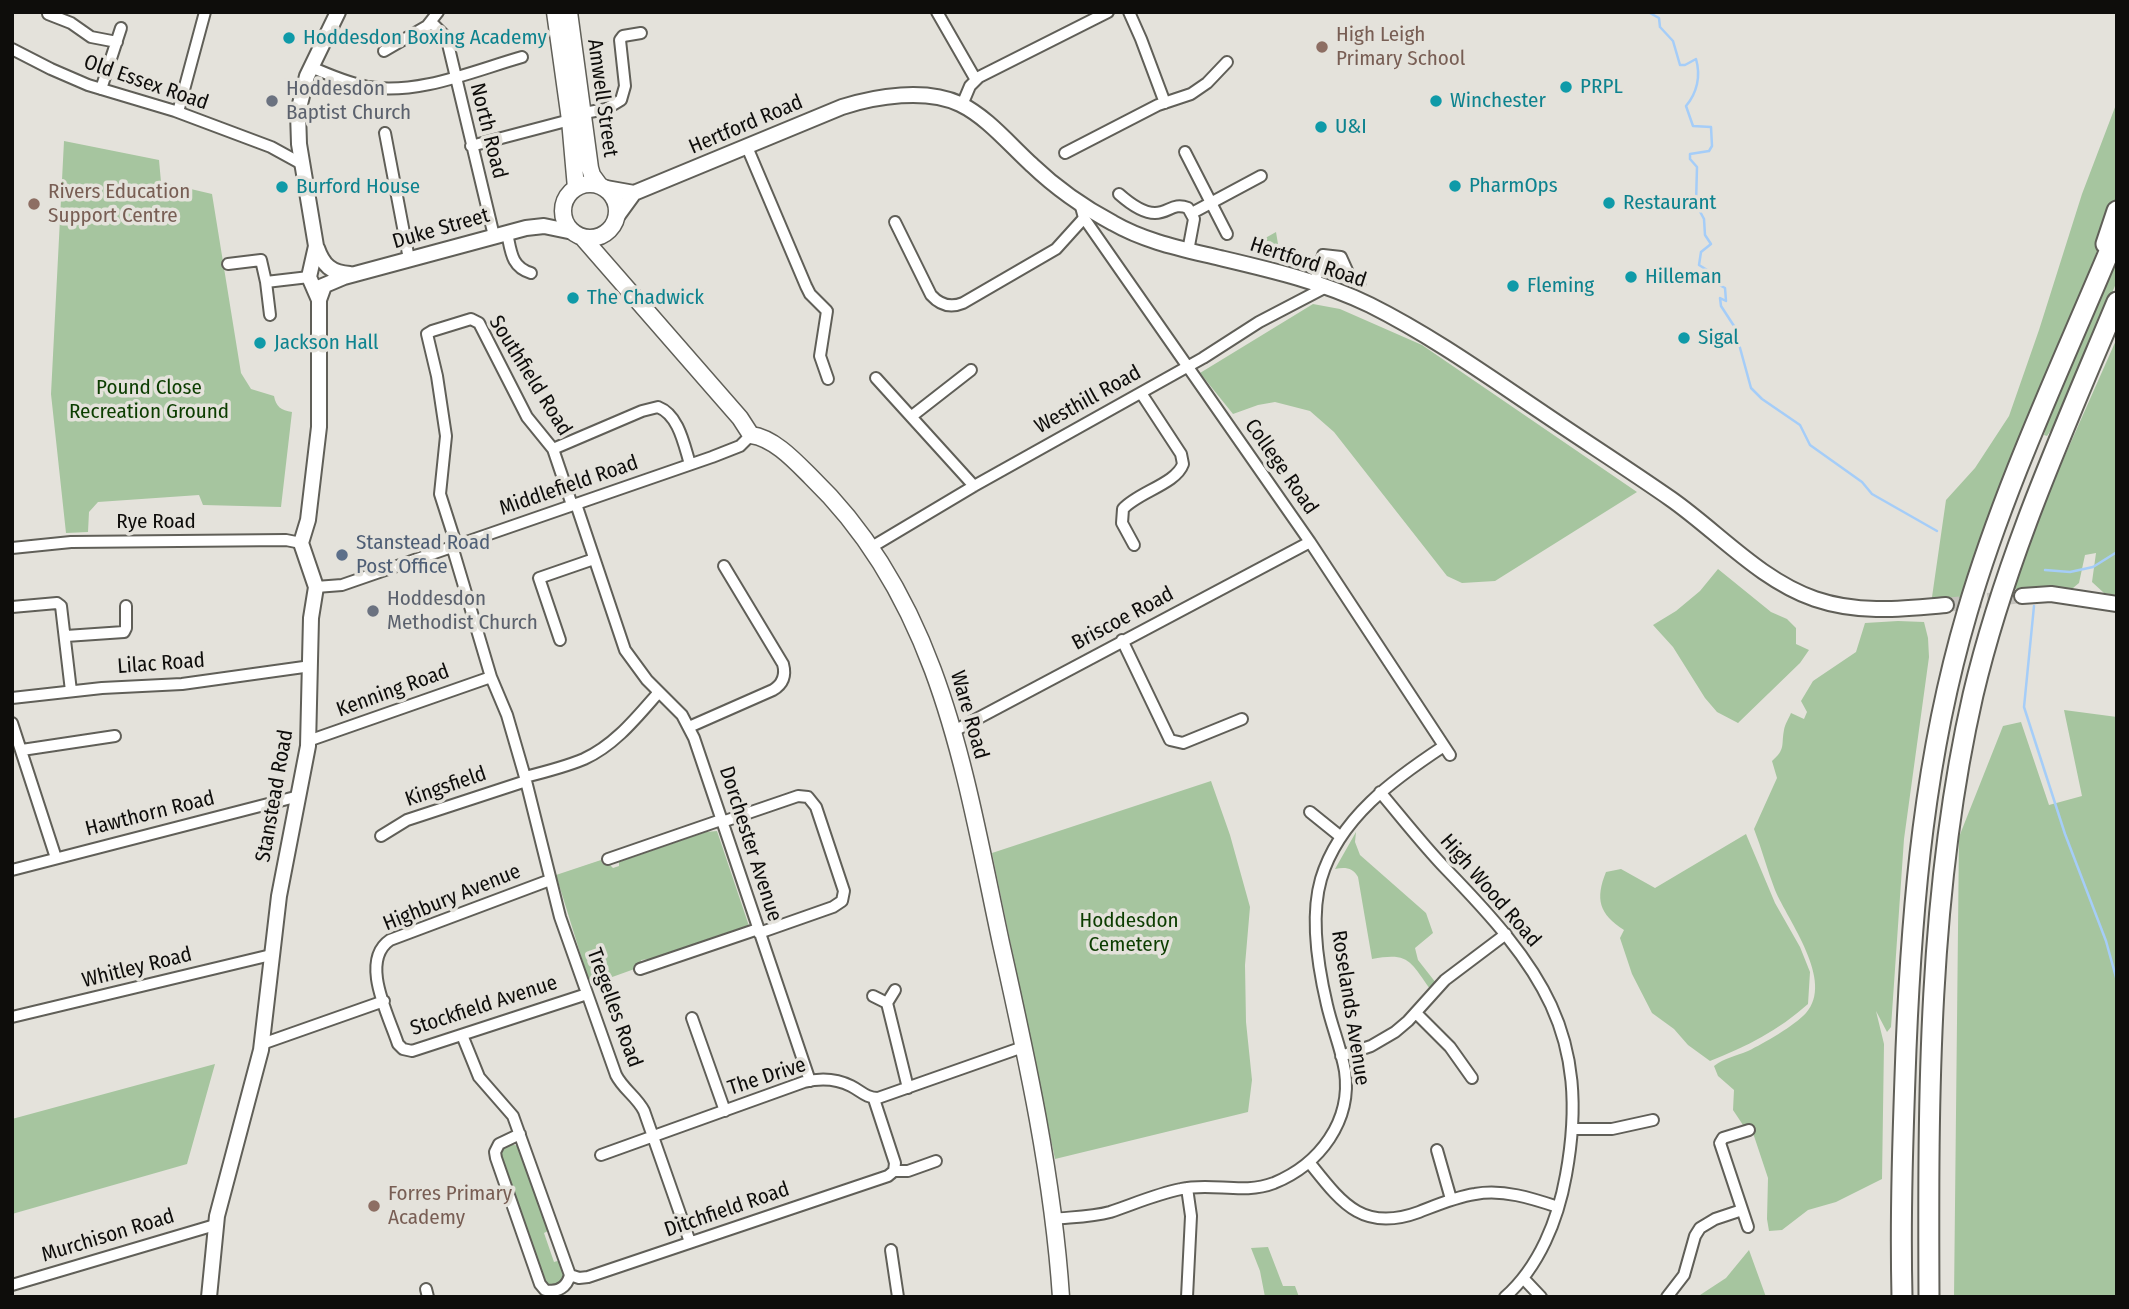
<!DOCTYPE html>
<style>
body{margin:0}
#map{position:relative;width:2129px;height:1309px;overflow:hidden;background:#e4e2db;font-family:"Fira Sans Condensed",sans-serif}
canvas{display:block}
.frame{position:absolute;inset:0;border:14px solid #0e0d0b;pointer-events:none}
</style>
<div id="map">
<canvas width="2129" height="1309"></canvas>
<div class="frame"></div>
</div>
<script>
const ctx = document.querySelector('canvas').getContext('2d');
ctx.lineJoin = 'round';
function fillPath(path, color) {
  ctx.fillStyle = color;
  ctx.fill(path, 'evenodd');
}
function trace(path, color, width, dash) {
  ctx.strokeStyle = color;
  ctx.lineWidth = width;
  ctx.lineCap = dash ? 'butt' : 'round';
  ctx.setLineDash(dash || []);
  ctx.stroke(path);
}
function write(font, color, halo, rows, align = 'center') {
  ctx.font = font + ' "Fira Sans Condensed",sans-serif';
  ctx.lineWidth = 7;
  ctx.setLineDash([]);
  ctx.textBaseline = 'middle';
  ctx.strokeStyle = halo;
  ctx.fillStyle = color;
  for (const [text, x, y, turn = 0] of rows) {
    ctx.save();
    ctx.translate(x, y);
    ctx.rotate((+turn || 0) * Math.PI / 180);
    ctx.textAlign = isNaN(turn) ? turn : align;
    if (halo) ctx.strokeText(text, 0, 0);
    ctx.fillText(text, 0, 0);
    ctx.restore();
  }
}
fillPath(new Path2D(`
 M2117,102V197L2063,343L1965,597L1931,604L1946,500L1975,468L2009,416L2039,330L2082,194Z
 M64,141L159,160L161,182L212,194L241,373L251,389L274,396C276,407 281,410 292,412L281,507L203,505L199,495L98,502L89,512L88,532L66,533L51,394Z
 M1276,232L1278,244L1273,253L1267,255L1258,250L1260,241Z
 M2117,251V281L2060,417L2047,436L2044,435L2049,412Z
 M1313,304L1340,309L1422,345L1637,492L1495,581L1462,583L1447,576L1334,432L1310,411L1275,402L1258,405L1233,414L1200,373Z
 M2117,338V595L2104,593L2092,582L2096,553L2085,555L2079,583L2073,588L2014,589L2036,521Z
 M1718,569L1771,612L1787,619L1796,628V644L1809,650L1800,663L1738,723L1717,712L1705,698L1673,647L1653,625L1676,611L1700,591Z
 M1898,621L1924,622L1928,638L1929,657L1904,839L1891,1027L1887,1032L1876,1011L1884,1044L1882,1179L1836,1202L1808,1210L1782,1230L1769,1231L1767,1219L1768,1178L1750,1124L1743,1125L1733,1110L1734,1090L1718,1076L1714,1066C1726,1057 1734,1057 1748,1051C1764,1043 1794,1026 1806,1013C1835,981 1788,921 1775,890C1767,870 1762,849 1754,829L1777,778L1772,761C1786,749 1781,745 1784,730C1785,724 1789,718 1791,713L1804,719L1807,712L1801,701L1813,681L1856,652L1865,623Z
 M2064,710L2117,717V1297H1954L1959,837L2003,726L2021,722L2049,805L2082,796Z
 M1211,781L1230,835L1250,907L1245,965L1246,1022L1252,1080L1248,1112L1055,1159L992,853Z
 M717,831L749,926L650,959L641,960L640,967L590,985L556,875L601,860L603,864H609L613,868L619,866V862L706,832Z
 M1356,832L1355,842L1360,855L1426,913L1433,933L1415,948L1418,960L1436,983L1430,989C1410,961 1409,952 1372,959L1358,877C1353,867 1344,867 1335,869Z
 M1746,834L1775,903L1800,947L1810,972L1808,1004C1779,1030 1746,1047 1710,1061L1688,1045L1674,1029L1652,1013L1632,974L1620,938L1624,930C1599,914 1595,899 1606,872L1621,869L1655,888Z
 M215,1064L187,1164L12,1214V1119Z
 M509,1144L519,1146L550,1230L544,1233L554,1262L561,1260C565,1273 567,1278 555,1287L547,1285L541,1280L502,1161L501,1148Z
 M1268,1247L1283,1286H1295L1299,1297H1265L1260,1271L1251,1248Z
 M1749,1250L1766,1297H1697L1726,1278Z`), '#a6c59f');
trace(new Path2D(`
 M1648,12L1659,18L1660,27L1673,41L1680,65H1685L1696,59C1701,76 1697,93 1686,106L1693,126L1711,127L1712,146L1709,151L1690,154V159L1697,167L1696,204L1704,219L1705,235L1711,244L1701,252L1699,265L1712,273L1714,282L1725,288L1726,301L1720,298L1721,306L1734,326L1751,388L1762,399L1800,425L1810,445L1862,482L1872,494L1937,531
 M2045,570L2070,572L2093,567L2117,552
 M2034,606L2024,707L2065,834L2106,941L2117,981`), '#a5cdf8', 2.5);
trace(new Path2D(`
 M1946,605L2022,596`), '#c4c2bc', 14, [14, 7]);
const street = new Path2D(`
 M937,12L976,80
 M1129,12L1141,39L1165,103
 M48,14L71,23L91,37L117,42
 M431,22L443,34L448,44L494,236
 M12,49L51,69L88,85L175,111L271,147L302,164
 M384,51L427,26L438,12
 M311,67C329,75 348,83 368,87C419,95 473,71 522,57
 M101,89L121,28
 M962,105L970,86L979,77L1108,12
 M178,112L205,12
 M584,113L606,109L621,100L625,86L620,40L623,36L641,33
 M385,133L409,259
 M471,146L570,120
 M747,147L806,286L810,294L827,311L820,356L828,379
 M1185,152L1227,234
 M1065,153L1158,105L1191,94L1207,83L1227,62
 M1119,194C1128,202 1142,213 1155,213C1169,213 1173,202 1188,208L1194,219L1188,251
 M1080,203L1084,218L1310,542L1450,755
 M1192,213L1261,176
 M895,222L931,295C940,305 951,308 963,303L1056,249L1084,218
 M507,233C511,251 511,267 531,273
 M228,264L261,260L266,282
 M1314,284L1323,255L1341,257L1350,277L1360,282
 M270,315L266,282L309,277
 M876,378L974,486
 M912,416L971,370
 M553,449L642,411L658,407C679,415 684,445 690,464
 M576,504L625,650L647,680L682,715L694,738L810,1081
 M456,544L440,494L446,436L437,376L427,334L432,331L471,319L479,323L527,417L553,449L572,505
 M1134,545L1122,523L1123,509C1138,492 1176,484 1183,464L1181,454L1141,393
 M452,546L491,677L507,715L525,777L560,917L616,1075C623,1089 637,1097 644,1111L690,1242
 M12,548L71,542L286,540L301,543
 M870,548L974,486L1203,358L1259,322L1326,287
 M316,587L342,585L712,457L740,446L751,435
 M12,607L57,603L61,606L71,691
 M66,636L124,632L126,628V606
 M560,640L539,578L594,559
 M1122,640L1170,740L1183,743L1242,719
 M12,698L102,688L182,684L311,666
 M12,723L56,858
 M689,727L773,690C783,684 786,675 783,664L724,566
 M954,731L1310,542
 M308,741L491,677
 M22,750L115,736
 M525,777C545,772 565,767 584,759C615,745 637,717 659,692
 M1380,792C1402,818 1423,845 1446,869C1540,966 1592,1033 1566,1175C1558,1220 1539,1267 1505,1297
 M1310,812L1341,837
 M722,822L798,796L808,797L816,807L844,891L842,901L833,907L759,933
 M381,836L407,820L526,781
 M608,859L721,820
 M12,870L299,796
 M550,880L390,940C359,961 389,1016 398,1044L403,1049L412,1051L587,994
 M640,969L758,929
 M895,990L887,1003L908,1088
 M873,996L887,1003
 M1416,1013L1450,1047L1472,1078
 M12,1017L271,955
 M692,1018L725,1111
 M462,1035L479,1077L513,1116L570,1275L579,1278L588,1277L888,1176L894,1171L895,1163L874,1099
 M262,1044L384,1001
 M1341,1056L1371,1046L1395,1032L1408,1021L1445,980L1506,934
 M1572,1129H1612L1653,1120
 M520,1134L499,1144L495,1152L496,1158L540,1284L545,1290C558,1293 567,1287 570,1275
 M1437,1150L1451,1199
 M601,1155L804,1082C820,1078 837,1079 851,1086C861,1091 866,1098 878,1098L1023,1047
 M1309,1162C1341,1202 1362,1233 1419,1212C1437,1205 1455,1197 1475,1194C1503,1189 1531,1198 1558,1207
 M894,1171H908L936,1161
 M1053,1219C1072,1217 1092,1217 1110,1212C1134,1204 1156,1194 1181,1189C1212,1182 1243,1195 1274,1183C1320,1164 1352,1121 1345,1071C1341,1048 1332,1027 1327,1005C1318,967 1310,917 1321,879C1339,818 1394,779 1444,746
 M1748,1227L1720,1143L1723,1138L1749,1130
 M891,1250L898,1297
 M1523,1278L1541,1297
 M12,1285L215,1225
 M426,1289L428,1297
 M1187,1297L1191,1216L1187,1188
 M1667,1297L1684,1275L1695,1236L1700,1228L1715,1219L1742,1210`);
const secondary = new Path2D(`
 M606,188L634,193
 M618,215L634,193L842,107C876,96 926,88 960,104C987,117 1009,144 1032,165C1056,188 1083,207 1113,223C1146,242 1183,249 1220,258C1271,270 1323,282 1370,305C1430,335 1485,374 1540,411C1584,441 1628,469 1671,499C1718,532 1760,580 1815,599C1859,614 1901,609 1946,605
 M317,248C323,265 331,273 350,274
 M318,288L344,277L526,228L544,226L573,232
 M319,300L309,277L316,246L299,144L298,112L307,76L338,12
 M2022,596L2051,594L2117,604
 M209,1297L217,1216L261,1050L279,896L308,746L311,618L316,587L301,543L308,520L319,427V300L324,286`);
const primary = new Path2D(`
 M555,12L570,120L576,188
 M569,12L590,168L592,175L600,186
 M563 211a27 27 0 1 1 54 0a27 27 0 1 1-54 0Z
 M583,238L740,418L751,435C774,438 795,461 811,477C941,602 965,775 1001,943C1027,1059 1053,1177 1061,1297`);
const highway = new Path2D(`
 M2106,244L2117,211
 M1902,1297C1900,1214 1903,1131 1906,1049C1912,901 1925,756 1967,613C2005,483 2065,358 2117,233
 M1929,1297C1928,1096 1928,892 1973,695C2005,559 2063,431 2117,302`);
trace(street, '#605f58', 14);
trace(secondary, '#605f58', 18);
trace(primary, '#605f58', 19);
trace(highway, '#605f58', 23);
trace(street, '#fff', 10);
trace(secondary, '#fff', 14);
trace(primary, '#fff', 16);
trace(highway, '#fff', 19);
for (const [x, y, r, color] of [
 [289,38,7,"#0f9aa8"],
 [1322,47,7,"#8d6e63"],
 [1566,87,7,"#0f9aa8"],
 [272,101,7,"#6b7280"],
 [1436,101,7,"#0f9aa8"],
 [1321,127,7,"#0f9aa8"],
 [1455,186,7,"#0f9aa8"],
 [282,187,7,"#0f9aa8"],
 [1609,203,7,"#0f9aa8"],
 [34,204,7,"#8d6e63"],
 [1631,277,7,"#0f9aa8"],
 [1513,286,7,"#0f9aa8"],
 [573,298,7,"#0f9aa8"],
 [1684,338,7,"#0f9aa8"],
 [260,343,7,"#0f9aa8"],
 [342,555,7,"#5c6f8a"],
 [373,611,7,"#6b7280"],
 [374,1206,7,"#8d6e63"]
]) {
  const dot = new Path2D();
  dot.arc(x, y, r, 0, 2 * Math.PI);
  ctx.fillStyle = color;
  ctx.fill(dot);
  trace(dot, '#e4e2db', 2.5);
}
write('21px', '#785e54', '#e4e2db', [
 ["High Leigh",1336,35],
 ["Primary School",1336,59],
 ["Rivers Education",48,192],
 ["Support Centre",48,216],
 ["Forres Primary",388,1194],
 ["Academy",388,1218]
], 'left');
write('21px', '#0d838f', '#e4e2db', [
 ["Hoddesdon Boxing Academy",303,38],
 ["PRPL",1580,87],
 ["Winchester",1450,101],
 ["U&I",1335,127],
 ["PharmOps",1469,186],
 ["Burford House",296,187],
 ["Restaurant",1623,203],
 ["Hilleman",1645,277],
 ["Fleming",1527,286],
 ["The Chadwick",587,298],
 ["Sigal",1698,338],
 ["Jackson Hall",274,343]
], 'left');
write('21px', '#0e0d0b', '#e4e2db', [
 ["Old Essex Road",146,83,19],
 ["Amwell Street",602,98,82],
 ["Hertford Road",746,125,-23],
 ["North Road",488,131,76],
 ["Duke Street",441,229,-16],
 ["Hertford Road",1308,263,18],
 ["Southfield Road",530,376,58],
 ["Westhill Road",1088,400,-29],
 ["College Road",1281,467,55],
 ["Middlefield Road",569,486,-19],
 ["Rye Road",156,522],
 ["Briscoe Road",1123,619,-28],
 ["Lilac Road",161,664,-4],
 ["Kenning Road",393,691,-20],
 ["Ware Road",969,715,74],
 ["Kingsfield",446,787,-19],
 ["Stanstead Road",275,796,-80],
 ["Hawthorn Road",150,814,-14],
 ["Dorchester Avenue",750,844,72],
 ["High Wood Road",1490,891,49],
 ["Highbury Avenue",452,898,-22],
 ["Whitley Road",137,968,-14],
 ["Stockfield Avenue",484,1006,-18],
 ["Tregelles Road",614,1008,70],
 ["Roselands Avenue",1350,1008,81],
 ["The Drive",767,1077,-18],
 ["Ditchfield Road",727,1210,-19],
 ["Murchison Road",108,1236,-17]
]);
write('21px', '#5b616d', '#e4e2db', [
 ["Hoddesdon",286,89],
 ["Baptist Church",286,113],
 ["Hoddesdon",387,599],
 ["Methodist Church",387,623]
], 'left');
write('21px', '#0c3d00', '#e4e2db', [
 ["Pound Close",149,388],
 ["Recreation Ground",149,412],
 ["Hoddesdon",1129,921],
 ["Cemetery",1129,945]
]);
write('21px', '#4e5e75', '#e4e2db', [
 ["Stanstead Road",356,543],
 ["Post Office",356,567]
], 'left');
</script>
